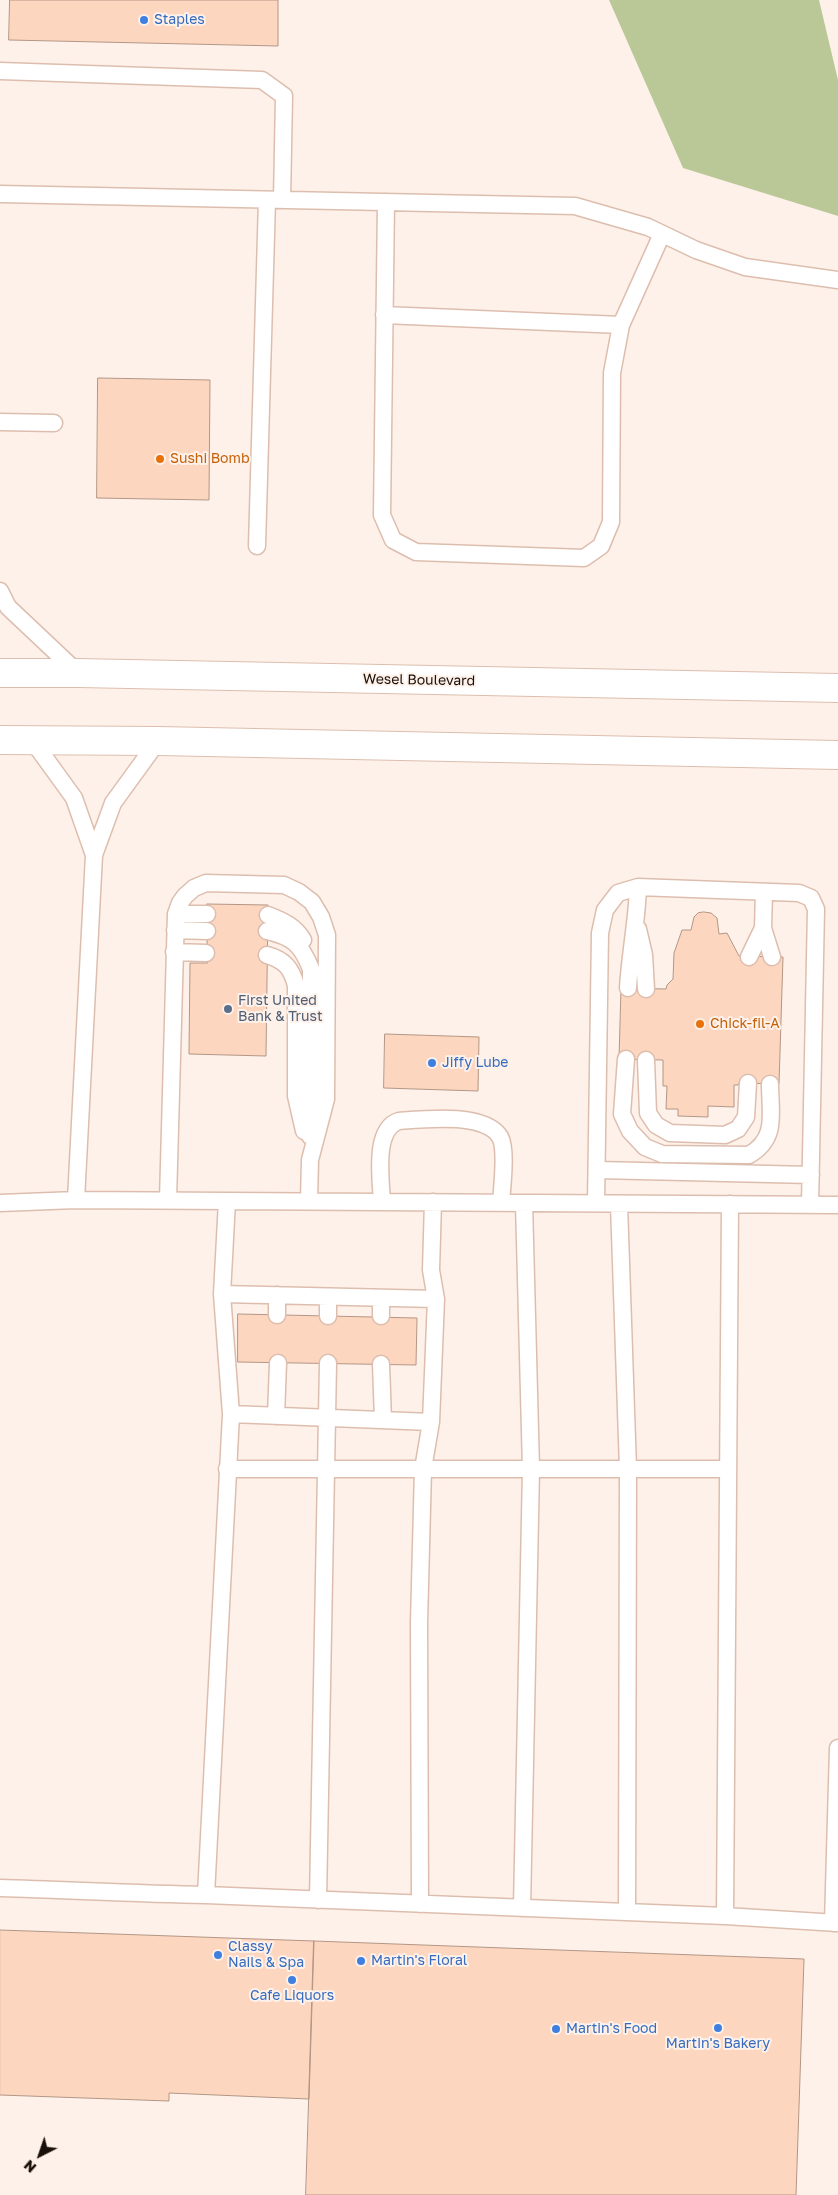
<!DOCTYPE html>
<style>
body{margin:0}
#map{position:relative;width:838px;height:2195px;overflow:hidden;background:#fef1ea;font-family:"Golos Text",sans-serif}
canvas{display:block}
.north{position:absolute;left:15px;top:2130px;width:50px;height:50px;-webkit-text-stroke:4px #fef1ea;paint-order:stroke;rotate:221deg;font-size:14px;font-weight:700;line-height:20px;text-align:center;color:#1a100a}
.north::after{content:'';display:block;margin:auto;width:18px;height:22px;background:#1a100a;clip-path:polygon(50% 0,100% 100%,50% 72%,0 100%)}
</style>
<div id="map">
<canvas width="838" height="2195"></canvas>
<div class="north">N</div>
</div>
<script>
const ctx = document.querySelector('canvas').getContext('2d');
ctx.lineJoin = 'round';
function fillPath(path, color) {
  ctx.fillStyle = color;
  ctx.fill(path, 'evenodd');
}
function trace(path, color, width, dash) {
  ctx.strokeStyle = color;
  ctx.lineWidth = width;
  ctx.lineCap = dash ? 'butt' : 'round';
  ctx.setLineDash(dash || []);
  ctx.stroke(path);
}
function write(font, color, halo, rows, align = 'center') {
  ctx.font = font + ' "Golos Text",sans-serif';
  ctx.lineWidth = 4;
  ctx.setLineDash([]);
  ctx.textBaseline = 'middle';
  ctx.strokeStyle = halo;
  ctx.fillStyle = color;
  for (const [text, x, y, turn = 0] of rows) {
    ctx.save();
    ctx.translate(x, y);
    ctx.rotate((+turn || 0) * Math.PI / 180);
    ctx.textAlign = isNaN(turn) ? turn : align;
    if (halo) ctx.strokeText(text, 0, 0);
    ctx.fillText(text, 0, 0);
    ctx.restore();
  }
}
fillPath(new Path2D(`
 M609,0H819L838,80V216L683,168Z`), '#bac898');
const building = new Path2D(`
 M10,0H278V46L9,40Z
 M98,378L210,380L209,500L97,498Z
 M207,904L268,905L266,1056L189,1054L190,963H207Z
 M704,912L711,913L717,918L719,934L727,933L739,956L783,957L779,1084L739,1083L738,1085H734V1107L708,1106V1117L678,1116V1109H666L667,1086H663V1060L619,1059L621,988L666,989L667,985L673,979L674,953L682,930H691L694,917L698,913Z
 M385,1034L479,1037L478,1091L384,1088Z
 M238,1314L417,1318L416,1365L238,1362Z
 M0,1930L314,1941L309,2099L169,2093V2101L0,2095Z
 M314,1941L804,1959L796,2195H306Z`);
fillPath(building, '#fdd6c0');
trace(building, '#b39685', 1);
const lane = new Path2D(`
 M0,71L262,80L284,96L282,200
 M0,194L575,206L648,227L696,250L745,267L838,280
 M386,202L382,515L393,540L416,552L584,558L601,546L611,522L612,373L621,325L662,234
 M384,315L621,325
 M0,422L54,423
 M257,546L267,200
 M0,591L8,607L78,673
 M32,740L74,798L94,855
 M764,892L763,928L772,957
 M176,914H207
 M268,915C283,921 295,926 303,940
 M638,929L644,955L646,989
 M175,930L207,931
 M267,931C293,937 301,944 311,969L310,1136
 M174,952L206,953
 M267,955C285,960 292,969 296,986V1096L304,1131
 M749,957L763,928
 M628,988C630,954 637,921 638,887
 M626,1059L622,1114L630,1131L645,1147L662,1154L749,1155C778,1138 770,1114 770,1084
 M646,1060L648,1113L656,1125L670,1133L725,1135L738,1129L746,1117L748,1083
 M598,1170L811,1175
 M76,1200L94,855L113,803L158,741
 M168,1200L176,914L180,903L185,896L194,888L206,883L284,885L299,892L312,902L321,917L327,935L326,1099L310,1160L309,1201
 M227,1201L222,1294L231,1414L431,1422L436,1299L431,1270L433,1202
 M382,1202C381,1180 373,1129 399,1121C424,1119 485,1112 500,1137C507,1149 502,1187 501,1203
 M0,1203L76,1200L838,1205
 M596,1203L600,933L605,910L618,893L638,887L799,893L811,898L816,909L810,1205
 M619,1204L628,1469L627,1912
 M222,1294L436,1299
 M277,1295V1315
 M381,1298V1316
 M328,1316V1297
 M381,1364L383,1420
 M276,1416L278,1363
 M227,1469H728
 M0,1888C69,1890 138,1894 206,1895L725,1916L838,1923
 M206,1895L231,1414
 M318,1900L328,1363
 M420,1904L419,1623L423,1469L431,1422
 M522,1908L531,1469L524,1203
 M725,1916L730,1204
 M833,1923L838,1748`);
const secondary = new Path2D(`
 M0,673H78L838,688
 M0,740L158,741L838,755`);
trace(lane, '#ddbeae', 19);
trace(secondary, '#ddbeae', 30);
trace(lane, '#fff', 16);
trace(secondary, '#fff', 28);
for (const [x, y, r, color] of [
 [144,20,5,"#3f7fe0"],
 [160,459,5,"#e8710a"],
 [228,1009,5,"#5c6f8a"],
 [700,1024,5,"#e8710a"],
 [432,1063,5,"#3f7fe0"],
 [218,1955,5,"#3f7fe0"],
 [361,1961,5,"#3f7fe0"],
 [292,1980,5,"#3f7fe0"],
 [718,2028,5,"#3f7fe0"],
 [556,2029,5,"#3f7fe0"]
]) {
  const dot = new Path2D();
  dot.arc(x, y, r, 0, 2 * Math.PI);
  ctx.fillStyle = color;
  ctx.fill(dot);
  trace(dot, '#fef1ea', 2);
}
write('14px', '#366cbe', '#fef1ea', [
 ["Staples",154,20],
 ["Jiffy Lube",442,1063],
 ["Classy",228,1947],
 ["Nails & Spa",228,1963],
 ["Martin's Floral",371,1961],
 ["Cafe Liquors",292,1996,"center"],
 ["Martin's Food",566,2029],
 ["Martin's Bakery",718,2044,"center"]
], 'left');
write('14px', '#c56008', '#fef1ea', [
 ["Sushi Bomb",170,459],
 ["Chick-fil-A",710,1024]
], 'left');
write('14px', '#1a100a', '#fef1ea', [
 ["Wesel Boulevard",419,680,1]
]);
write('14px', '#4e5e75', '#fef1ea', [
 ["First United",238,1001],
 ["Bank & Trust",238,1017]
], 'left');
</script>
